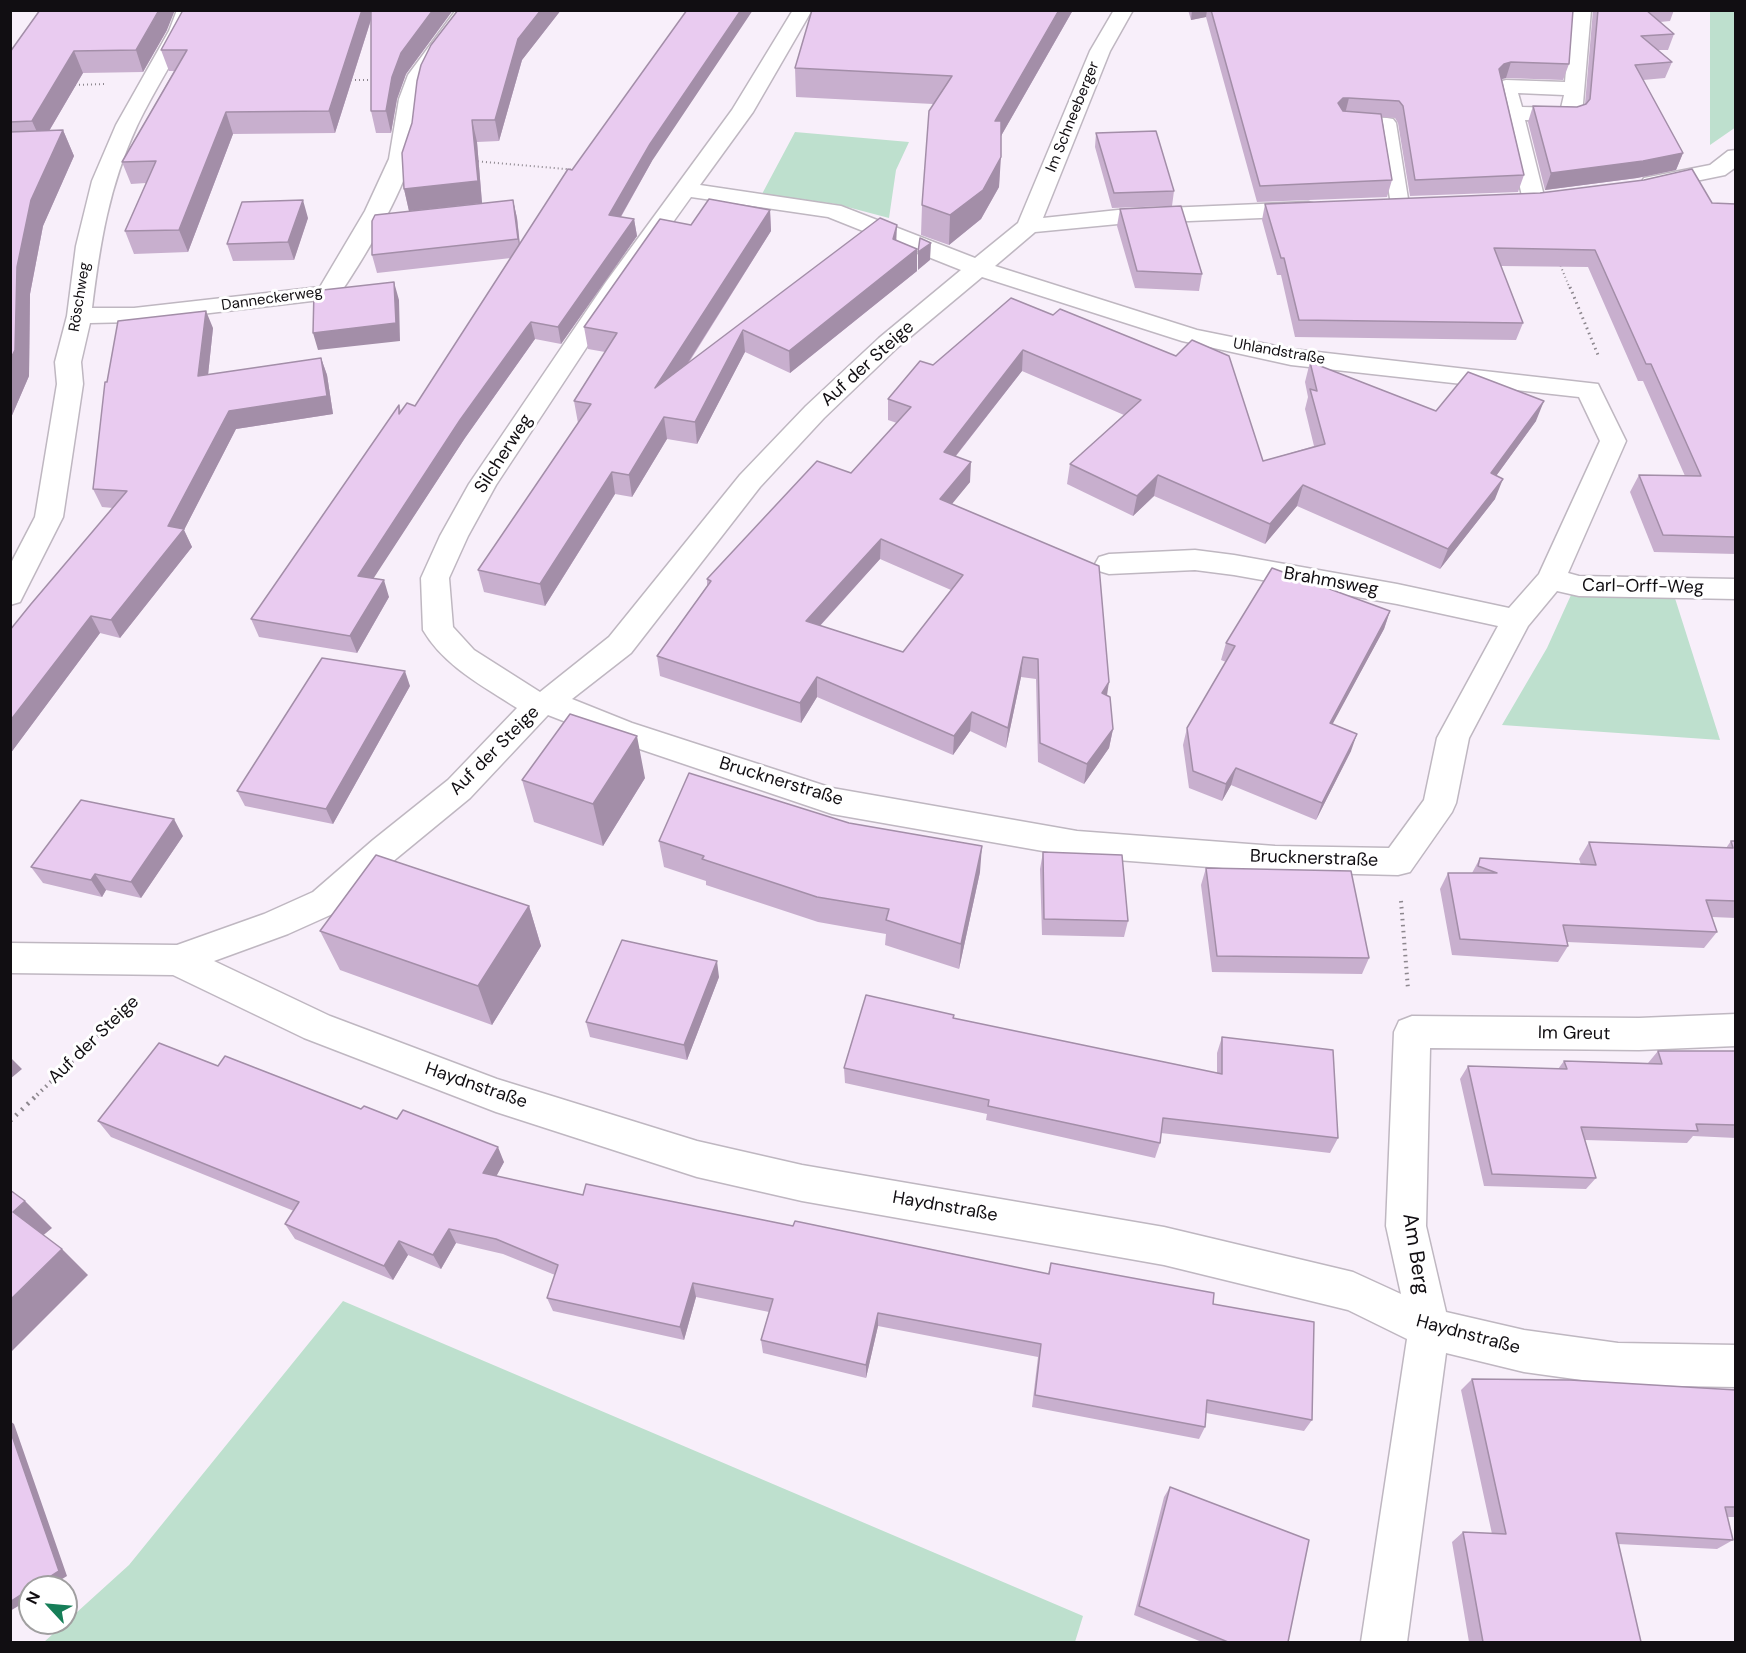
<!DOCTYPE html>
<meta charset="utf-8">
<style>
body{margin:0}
#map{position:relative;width:1746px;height:1653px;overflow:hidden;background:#f8effa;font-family:"DM Sans",sans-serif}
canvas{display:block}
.frame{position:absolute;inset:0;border:12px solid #110e12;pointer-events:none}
.north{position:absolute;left:18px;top:1575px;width:60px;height:60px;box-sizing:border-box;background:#fff;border:2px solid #a09fa0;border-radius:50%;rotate:296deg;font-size:16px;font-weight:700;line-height:24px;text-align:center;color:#110e12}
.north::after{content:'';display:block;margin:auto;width:21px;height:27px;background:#167e58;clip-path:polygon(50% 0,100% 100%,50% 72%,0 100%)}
</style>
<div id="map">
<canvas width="1746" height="1653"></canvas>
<div class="frame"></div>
<div class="north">N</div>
</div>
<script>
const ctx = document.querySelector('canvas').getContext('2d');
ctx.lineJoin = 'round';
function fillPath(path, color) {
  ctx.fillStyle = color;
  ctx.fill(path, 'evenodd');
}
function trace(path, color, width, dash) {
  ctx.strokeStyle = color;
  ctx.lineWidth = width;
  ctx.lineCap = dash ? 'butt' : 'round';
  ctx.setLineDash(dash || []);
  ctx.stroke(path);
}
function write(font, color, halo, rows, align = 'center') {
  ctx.font = font + ' "DM Sans",sans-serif';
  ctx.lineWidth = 6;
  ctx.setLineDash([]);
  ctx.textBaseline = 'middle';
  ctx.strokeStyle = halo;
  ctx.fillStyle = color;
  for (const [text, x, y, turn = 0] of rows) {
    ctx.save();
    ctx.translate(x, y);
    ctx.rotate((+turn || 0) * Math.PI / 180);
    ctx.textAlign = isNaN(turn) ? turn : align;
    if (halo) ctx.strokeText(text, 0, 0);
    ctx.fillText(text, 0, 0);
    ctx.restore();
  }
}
fillPath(new Path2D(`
 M1710,11H1735L1736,127L1710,145Z
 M795,132L909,142L896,170L889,218L836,204L762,194Z
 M1587,590L1673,592L1720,740L1502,725L1547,648L1571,595Z
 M343,1301L1083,1616L1075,1642H44L129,1565Z`), '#bee0ce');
const service = new Path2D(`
 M1348,116L1387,118L1393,119L1396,123L1409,205L1407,209H1393L1391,205L1379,128L1342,125L1339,121L1342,117Z`);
const minor = new Path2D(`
 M177,10H197C181,51 156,86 137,126C109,186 100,243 92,308H134L320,287L365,211L389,159L399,99L408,75L456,10H475C458,35 435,57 424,86C415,107 419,131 413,153C401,197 363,260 337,298L134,322L90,323L81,362L83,384L63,517L20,602L10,605V565L35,517L57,384L55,362L67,316L76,246L92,181L116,125L169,31Z
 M793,10H812L753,112L700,185L841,206L975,258L1018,223L1090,51L1114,10H1133L1110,51L1043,218L1118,210L1308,202L1316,204L1319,209L1316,214L1308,216L1118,224L1035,232L995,266L1197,330L1291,349L1598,384L1626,441L1568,573L1579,576L1736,579V599L1579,596L1557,591L1528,626L1469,738L1456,803L1452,812L1410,872L1398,875L1275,872L1077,857L832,814L610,739L548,715L470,798L397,858L337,912L288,934L214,961L330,1016L497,1079L697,1141L802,1165L1164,1227L1353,1272L1401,1294L1386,1226L1394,1032L1399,1021L1412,1016L1639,1018L1736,1014V1046L1639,1050L1430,1048L1426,1226L1446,1312L1524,1330L1618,1343L1736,1345V1387L1618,1385L1524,1372L1446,1353L1407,1642H1361L1407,1339L1348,1310L1164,1265L802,1201L697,1177L496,1112L304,1038L173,975L10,973V943L177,945L264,914L313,892L373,840L448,780L517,708C483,686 444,666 423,630L421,578L440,536L469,484L606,282L732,110ZM691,197L828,217L961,270L879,338L806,406L740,475L609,637L540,692L474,650L453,627L449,578L468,536L496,485L625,289ZM982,277L1182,341L1291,365L1579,397L1600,441L1539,574L1509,608L1397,584L1234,555L1195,550L1109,554L1099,557L1095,564L1099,571L1109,574L1195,570L1234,575L1397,604L1498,626L1437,738L1424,800L1389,848L1275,846L1077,831L832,788L632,723L572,699L631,653L760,487L824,418L897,348Z
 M1571,10H1591L1582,115L1578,119L1571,121L1525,120L1545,200L1542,205L1534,207L1526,205L1523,200L1496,86L1499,82L1506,80L1565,82ZM1518,93L1564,95L1561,108L1522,107Z
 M1736,150V167L1725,175L1652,190L1644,188L1641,183L1644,178L1710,165L1728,151Z`);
trace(service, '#bfb7c1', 3);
trace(minor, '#bfb7c1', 3);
trace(new Path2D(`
 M347,80H376
 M71,85L106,84
 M474,161L577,170
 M1559,262L1570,289`), '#8d878e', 2, [1, 3]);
trace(new Path2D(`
 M1570,287L1598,355`), '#8d878e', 3, [1.5, 4]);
trace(new Path2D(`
 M1401,901L1408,989
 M37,1095L133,1003`), '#8d878e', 4, [1.5, 4.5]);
trace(new Path2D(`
 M10,1121L38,1094`), '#8d878e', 4.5, [2, 6]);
fillPath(service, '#fff');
fillPath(minor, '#fff');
fillPath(new Path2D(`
 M183,10H453L406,74L397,99L391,133H376L371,111V20L335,133L233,134L188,252L134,254L125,231L146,183L131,184L122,162L174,71H169L161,50Z
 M458,10H561L522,60L499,141L477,142L482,203L409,211L404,189Z
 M812,10H1073L1001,136L999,187L981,219L949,245L921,235L922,205L933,104L796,97L795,68Z
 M1188,10H1573L1569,64L1563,80L1506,78L1502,79L1524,175L1518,192L1410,196L1398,123L1395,118L1382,117L1392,180L1387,197L1257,202L1206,17L1191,20Z
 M1593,10H1674L1670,21L1660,22L1674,34L1668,50H1658L1672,62L1665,78L1643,80L1683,153L1676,170L1637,178L1545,190L1528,122L1533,106L1577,107L1585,104Z
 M167,30L143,72L83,73L49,131L63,130L74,156L43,226L30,294L29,376L10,420V52Z
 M1096,133L1174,191L1172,206L1112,208L1095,147Z
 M652,161L621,217L634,219L637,236L561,344L535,339L465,438L373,578L389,597L357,653L259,637L251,619L399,405L401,412L415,406L511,258L377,273L372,255L513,200L517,218L520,244L572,170Z
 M1265,204H1736V554L1654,552L1630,492L1639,475L1685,476L1643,381H1638L1588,267L1501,266L1523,323L1516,340L1295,337L1281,275H1277L1262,220Z
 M1120,209L1202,274L1199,291L1135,288L1117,226Z
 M770,210L771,231L688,364L897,241L917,271L790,373L745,352L697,444L667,439L632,497L615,494L545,606L484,592L478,570L578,423L574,401L605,352L588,349L584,327L691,225Z
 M308,218L294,260L233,261L227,244Z
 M1011,298L1263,461L1314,446L1305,409L1308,397L1305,382L1310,362L1436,411L1536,421L1496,476L1495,499L1440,569L1297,506L1265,544L1154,496L1133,516L1067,484L1070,464L1124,415L1022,371L956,456L970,482L951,504L1107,695L1113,729L1109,748L1084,784L1038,762L1036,679L1021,677L1006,748L970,731L953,755L817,697L801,723L660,676L657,656L707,586V579L851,473L897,423L888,420V399L933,365ZM880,559L951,590L903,652L820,626Z
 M213,328L208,375L321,358L327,375L333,414L236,429L184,530L192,547L120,638L100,633L10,754V630L113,508L102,507L93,489L107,382Z
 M1390,611L1384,629L1332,724L1351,751L1316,820L1231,785L1222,801L1189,788L1183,745L1187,728L1226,662L1221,660L1226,643Z
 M410,686L333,824L245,806L237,791Z
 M645,778L603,846L534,822L522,780Z
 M183,836L141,898L106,890L102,897L43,883L31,867Z
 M659,841L980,872L959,969L885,945L886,934L818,922L706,885V881L664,867Z
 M1731,841H1736V918L1712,917L1717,932L1704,948L1567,942L1568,946L1558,962L1452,955L1440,889L1448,873H1472L1480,858L1581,865L1579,859L1589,842L1726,848Z
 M1043,852L1128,921L1124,937L1042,935L1040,869Z
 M1206,868L1369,958L1362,974L1212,972L1201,885Z
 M529,906L541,946L492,1025L340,970L320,931Z
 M719,977L687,1060L590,1037L586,1022Z
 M954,1015V1019L1217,1073V1053L1222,1037L1338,1138L1330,1153L1161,1133L1160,1143L1155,1158L986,1120L987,1114L845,1083L844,1068Z
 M1658,1051H1736V1138L1693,1136L1687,1143L1585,1140L1596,1178L1586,1189L1484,1186L1460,1079L1468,1066L1558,1069L1564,1061L1648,1063Z
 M218,1066L361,1109L504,1162L496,1176L583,1195L793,1226L1048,1274L1051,1263L1213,1304L1312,1420L1304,1431L1206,1413L1205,1427L1199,1439L1032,1407L1038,1357L878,1326L866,1378L763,1353L761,1340L769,1312L696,1297L684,1340L553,1311L547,1298L555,1275L503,1254L456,1243L441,1269L408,1255L393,1280L295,1239L285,1224L294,1211L111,1137L98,1121Z
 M1472,1379L1736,1390V1517H1727L1733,1540L1717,1549L1618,1544L1641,1642H1469L1452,1542L1463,1532L1492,1534L1461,1390Z
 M1170,1487L1288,1642H1202L1134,1615L1164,1497Z`), '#c8afce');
fillPath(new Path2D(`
 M159,10H175L167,30L143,72L136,50Z
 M362,10H374L335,133L329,111Z
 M433,10H453L406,74L397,99L391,133L386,111L392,77L401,53Z
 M541,10H561L522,60L499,141L495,120L518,39Z
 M741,10H753L652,161L612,232L609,215L650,144Z
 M1059,10H1073L993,150L995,121Z
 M1192,10H1207L1206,17L1191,20Z
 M74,51L83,73L42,143L32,121Z
 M1511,62L1506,78L1498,80L1499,69L1504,64Z
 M1343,98H1349L1345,114L1338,103Z
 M226,112L233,134L188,252L179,230Z
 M472,120L477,142L482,203L409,211L404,189Z
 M63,130L74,156L43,226L30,294L29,376L10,420V360L17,267L31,200Z
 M1683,153L1676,170L1637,178L1545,190L1551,173Z
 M1001,157L999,187L981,219L949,245L950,215Z
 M303,200L308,218L294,260L288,242Z
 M513,200L517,218L521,257L518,239Z
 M770,210L771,231L658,410L655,388Z
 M634,219L637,236L561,344L558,327Z
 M897,225L896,247L893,239Z
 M931,243L930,260L918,270V252Z
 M917,249V271L790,373L789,351Z
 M394,282L399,300L400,341L318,350L313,333Z
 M206,311L213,328L206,394L198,376Z
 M531,322L535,339L465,438L364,593L358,576L460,420Z
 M743,330L745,352L697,444L695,422Z
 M1023,350L1022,371L943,472L944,452Z
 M321,358L327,375L333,414L236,429L184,530L192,547L120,638L111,620L168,526L229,411Z
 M1544,401L1536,421L1483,494L1491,473Z
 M664,417L667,439L632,497L629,475Z
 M971,462L970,482L939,520L940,499Z
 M612,472L615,494L545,606L540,584Z
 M1158,475L1154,496L1133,516L1137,496Z
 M1503,479L1495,499L1440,569L1448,549Z
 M1303,485L1297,506L1265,544L1270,524Z
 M881,539L880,559L806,641V621Z
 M384,580L389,597L357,653L350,636Z
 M1390,611L1384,629L1324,740L1330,723Z
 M91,616L100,633L10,754V721Z
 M1023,657L1021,677L1006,748L1008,728Z
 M405,671L410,686L333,824L326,809Z
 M817,677V697L801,723L800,703Z
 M1109,682L1106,702L1102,693Z
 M972,712L970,731L953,755L954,736Z
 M1113,729L1109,748L1084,784L1087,764Z
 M1357,734L1351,751L1316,820L1322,803Z
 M637,736L645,778L603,846L593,804Z
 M1236,768L1231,785L1222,801L1226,784Z
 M174,819L183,836L141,898L131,882Z
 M982,846L980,872L959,969L961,944Z
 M95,874L106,890L102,897L91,880Z
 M529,906L541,946L492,1025L478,986Z
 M717,961L719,977L687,1060L684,1045Z
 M10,1057L22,1069L10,1079Z
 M498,1147L504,1162L490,1188L483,1173Z
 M25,1201L52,1228L40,1238L13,1212Z
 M449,1229L456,1243L441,1269L433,1255Z
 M399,1241L408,1255L393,1280L384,1266Z
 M62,1249L88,1275L10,1353V1300Z
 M693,1283L696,1297L684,1340L680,1327Z
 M878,1313V1326L866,1378V1365Z
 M10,1421L14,1424L67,1576L49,1587H34L10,1430Z
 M30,1589V1599L10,1611V1602Z`), '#a38ea8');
const building = new Path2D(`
 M40,10H159L136,50L74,51L32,121L10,122V52Z
 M183,10H362L329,111L226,112L179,230L125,231L156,161L122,162L187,50H161Z
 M371,10H433L401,53L392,77L386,111H371Z
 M458,10H541L518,39L495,120H472L478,181L404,189L402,153L412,123L417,81L421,65L431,45Z
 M687,10H741L650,144L609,215L634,219L558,327L531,322L527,327L460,420L358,576L384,580L350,636L251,619L399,405V414L407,403L415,406L568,169L572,170Z
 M812,10H1059L995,121H1001V157L983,190L950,215L922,205L929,111L952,76L795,68Z
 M1211,10H1573L1569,64L1511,62L1504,64L1499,69L1524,175L1415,180L1403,106L1399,101L1349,98H1343L1338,103L1343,111L1381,114L1392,180L1260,186Z
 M1598,10H1646L1674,34L1641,36L1672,62L1635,65L1683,153L1643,161L1551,173L1533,106L1577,107L1586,104L1590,99Z
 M63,130L31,200L17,267L15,350L10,360V132Z
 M1156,131L1174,191L1114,193L1096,133Z
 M1692,169L1712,203L1736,204V537L1663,535L1639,475L1701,476L1651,364H1646L1595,250L1494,248L1523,323L1299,320L1284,258H1281L1265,204L1540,193L1644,180Z
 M709,199L770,210L655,388L880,218L897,225L893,239L917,249L789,351L743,330L695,422L664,417L629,475L612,472L540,584L478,570L591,404L574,401L617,333L584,327L660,219L691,225Z
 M303,200L288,242L227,244L242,202Z
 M513,200L518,239L372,255V221L375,215Z
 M1181,206L1202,274L1137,271L1120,209Z
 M920,238L931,243L918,252Z
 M394,282L396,323L313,333L314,291Z
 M1011,298L1053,315L1060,309L1176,356L1192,340L1229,356L1263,461L1325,444L1310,389L1317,391L1310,362L1436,411L1468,372L1544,401L1491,473L1503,479L1448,549L1303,485L1270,524L1158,475L1137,496L1070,464L1141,400L1023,350L944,452L971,462L940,499L1099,566L1109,682L1102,693L1110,697L1113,729L1087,764L1040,743L1038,659L1023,657L1008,728L972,712L954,736L817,677L800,703L657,656L711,581L707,579L817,461L851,473L911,407L888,399L920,361L933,365ZM881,539L963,575L903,652L806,621Z
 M206,311L198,376L321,358L327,396L229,411L168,526L184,529L111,620L91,616L10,721V630L31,604L127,491L93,489L105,382H107L118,321Z
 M1272,568L1390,611L1330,723L1357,734L1322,803L1236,768L1226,784L1193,771L1187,728L1235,646L1226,643Z
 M322,658L405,671L326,809L237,791Z
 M570,714L637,736L593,804L522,780Z
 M689,773L849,823L982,846L961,944L886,920L889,909L817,897L702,859L704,856L659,841Z
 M81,800L174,819L131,882L95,874L91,880L31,867Z
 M1731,841H1736V901L1706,900L1717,932L1563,925L1568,946L1460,939L1448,873H1497L1478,866L1480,858L1596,865L1589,842L1733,848Z
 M1043,852L1122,855L1128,921L1044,919Z
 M376,855L529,906L478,986L320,931Z
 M1206,868L1351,871L1369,958L1217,956Z
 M622,940L717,961L684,1045L586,1022Z
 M866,995L954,1015L953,1018L1222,1074V1037L1333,1050L1338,1138L1163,1118L1160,1143L988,1106L989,1100L844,1068Z
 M159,1043L218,1066L225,1056L361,1109L364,1106L397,1119L403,1110L498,1147L483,1173L583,1195L586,1184L793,1226L795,1221L1049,1274L1051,1263L1214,1293L1213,1304L1314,1322L1312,1420L1207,1400L1205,1427L1035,1395L1041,1344L878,1313L866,1365L761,1340L773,1299L693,1283L680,1327L547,1298L558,1265L496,1239L449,1229L433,1255L399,1241L384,1266L285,1224L299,1202L98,1121Z
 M1658,1051H1736V1125L1696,1124L1698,1131L1581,1127L1596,1178L1492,1174L1468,1066L1567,1069L1564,1061L1662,1064Z
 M10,1190L25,1201L13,1212L62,1249L10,1300Z
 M1472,1379L1570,1380L1736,1390V1507H1725L1733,1540L1616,1533L1641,1642H1483L1463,1532L1506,1534Z
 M10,1430L59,1571L34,1587H30V1589L10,1602Z
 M1170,1487L1309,1540L1288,1642H1228L1139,1606Z`);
fillPath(building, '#e9cbf0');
trace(building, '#a38ea8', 1.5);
write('15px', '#110e12', '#fff', [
 ["Im Schneeberger",1073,117,-68],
 ["Röschweg",80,297,-81],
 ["Danneckerweg",272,299,-8],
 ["Uhlandstraße",1279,352,10]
]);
write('18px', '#110e12', '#fff', [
 ["Auf der Steige",868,364,-42],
 ["Silcherweg",504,454,-57],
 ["Brahmsweg",1331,582,10],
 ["Carl-Orff-Weg",1643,587,1],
 ["Auf der Steige",495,751,-45],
 ["Brucknerstraße",781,782,17],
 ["Brucknerstraße",1314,859,2],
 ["Im Greut",1574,1034,1],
 ["Auf der Steige",94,1040,-44],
 ["Haydnstraße",476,1086,19],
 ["Haydnstraße",945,1207,10],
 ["Haydnstraße",1468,1335,15]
]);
write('21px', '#110e12', '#fff', [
 ["Am Berg",1415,1254,81]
]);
</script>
